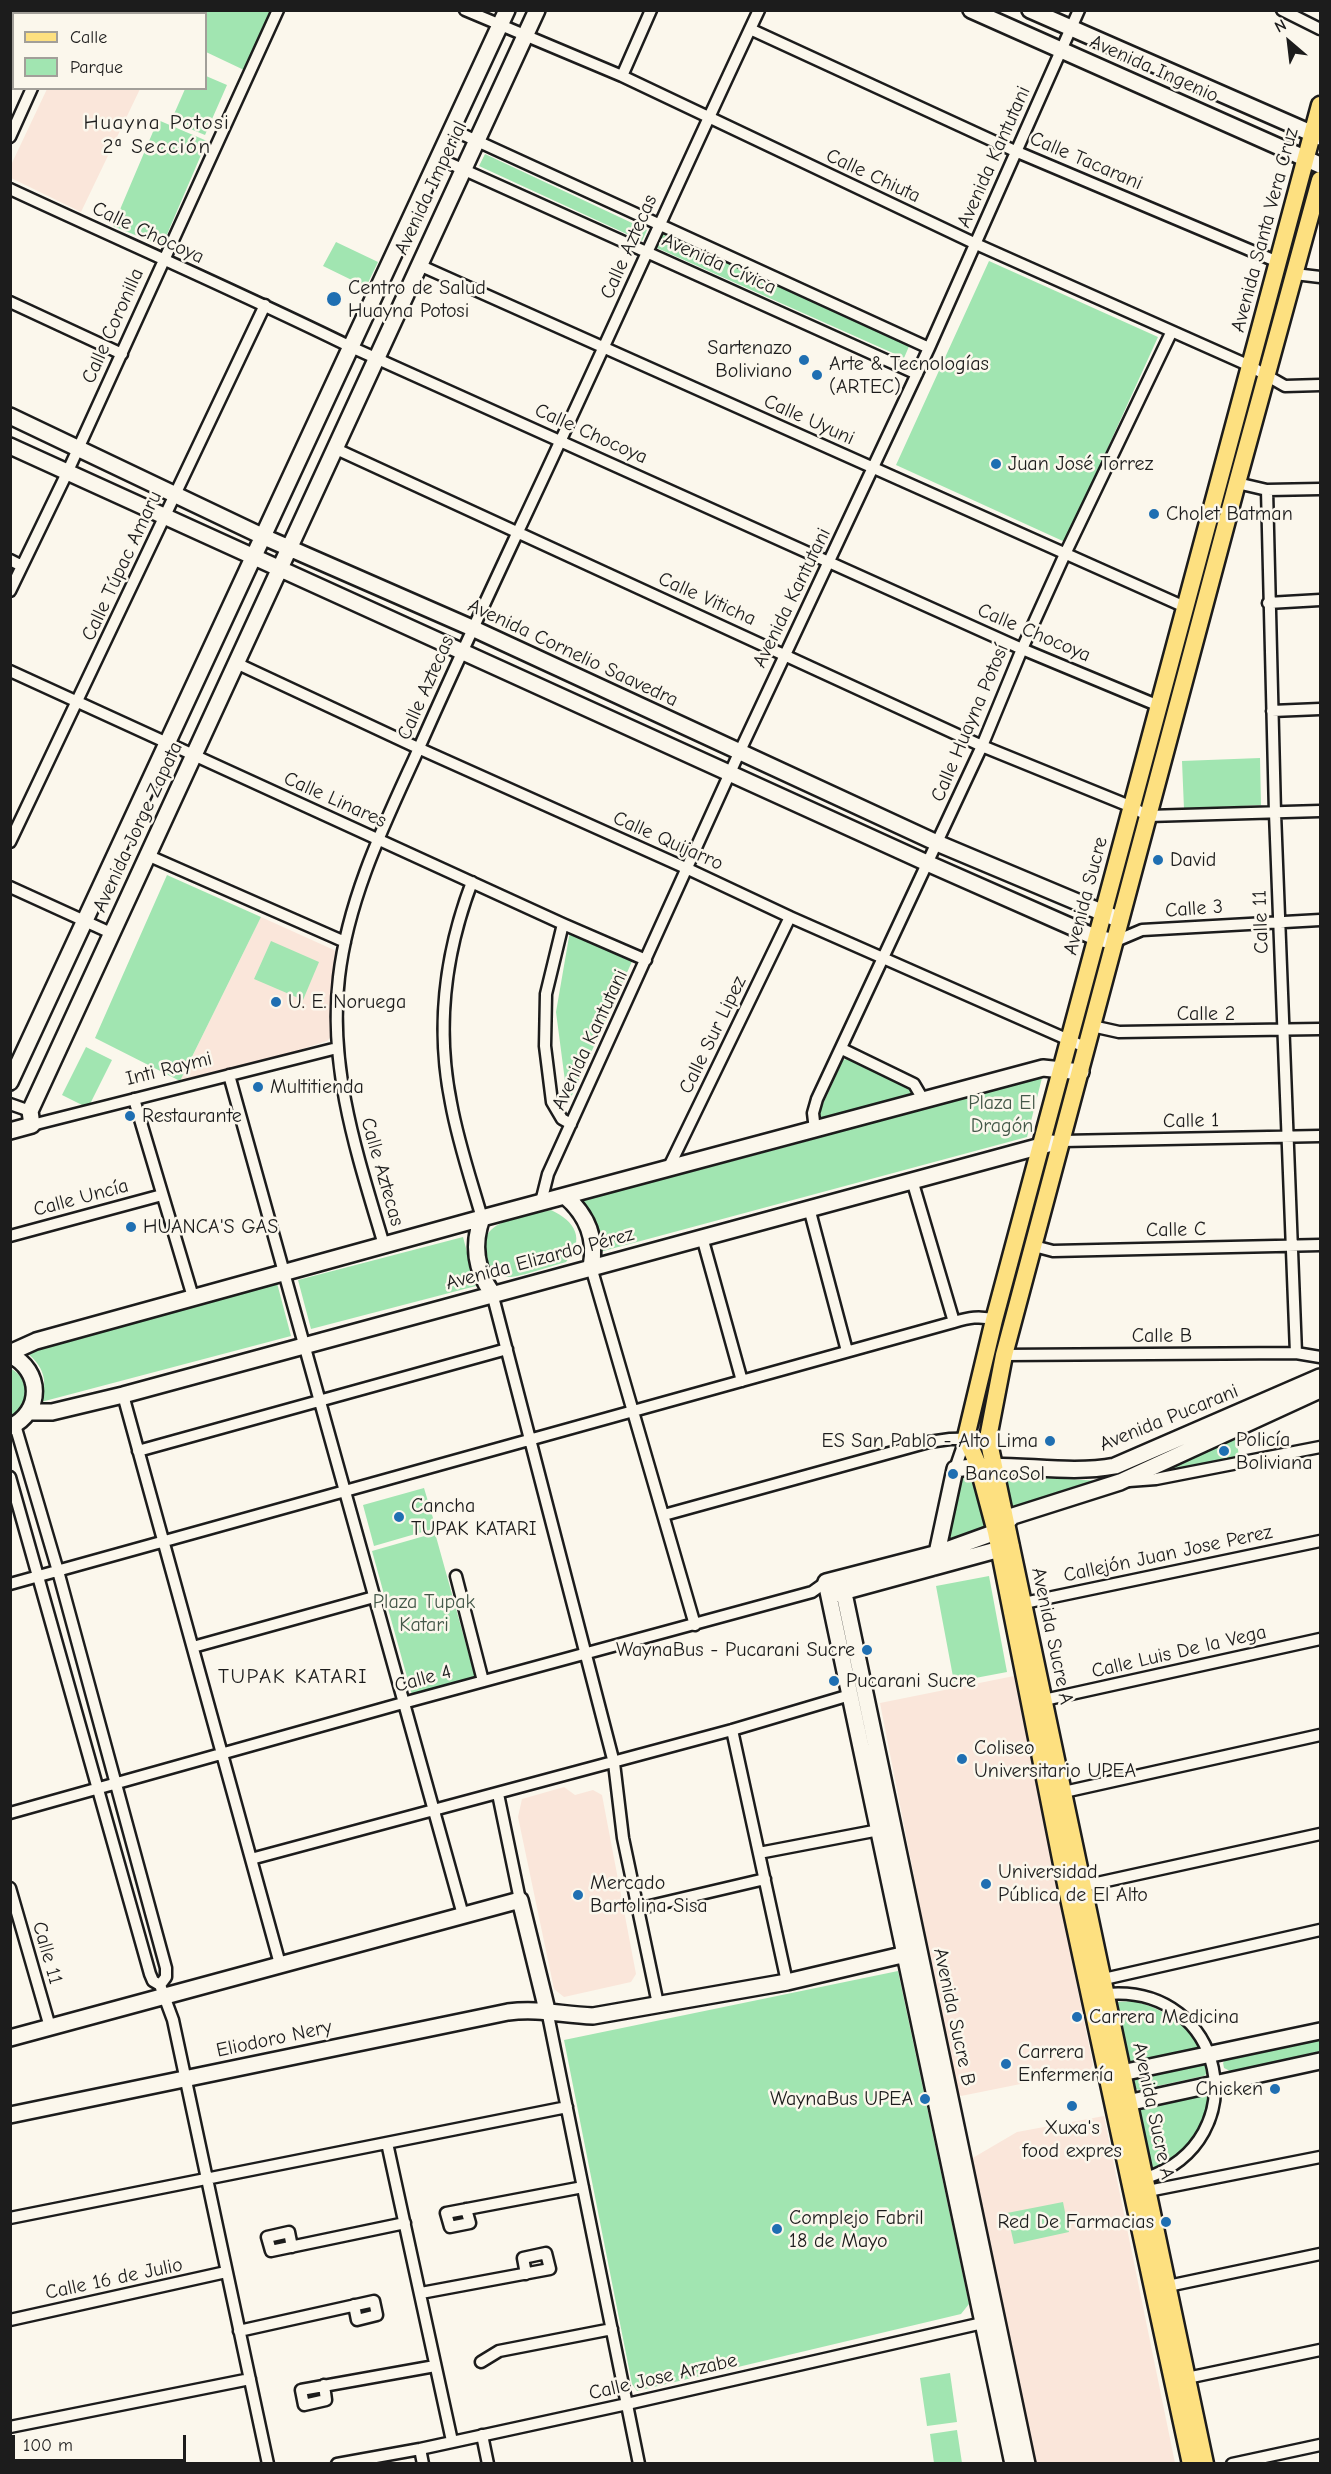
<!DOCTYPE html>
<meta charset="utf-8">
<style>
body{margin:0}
#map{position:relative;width:1331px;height:2474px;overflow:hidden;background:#fbf7ec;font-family:"Comic Neue",sans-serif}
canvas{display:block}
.frame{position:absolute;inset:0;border:12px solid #1c1c1c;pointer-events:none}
.legend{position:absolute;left:12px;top:12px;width:195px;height:78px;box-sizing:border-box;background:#fbf7ec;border:2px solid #a29f99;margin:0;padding:8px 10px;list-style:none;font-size:18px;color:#1c1c1c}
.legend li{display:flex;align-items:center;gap:12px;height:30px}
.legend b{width:30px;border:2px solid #a29f99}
.north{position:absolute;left:1259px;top:12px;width:60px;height:60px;-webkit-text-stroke:4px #fbf7ec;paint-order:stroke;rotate:332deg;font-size:16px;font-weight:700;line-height:24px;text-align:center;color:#1c1c1c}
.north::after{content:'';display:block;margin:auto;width:21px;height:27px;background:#1c1c1c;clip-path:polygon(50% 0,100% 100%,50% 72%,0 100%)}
.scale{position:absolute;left:12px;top:2435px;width:174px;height:27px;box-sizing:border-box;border:3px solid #1c1c1c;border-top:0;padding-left:8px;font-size:18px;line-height:21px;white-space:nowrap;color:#1c1c1c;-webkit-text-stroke:4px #fbf7ec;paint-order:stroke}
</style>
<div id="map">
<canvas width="1331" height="2474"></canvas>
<div class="frame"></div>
<ul class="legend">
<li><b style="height:8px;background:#fde080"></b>Calle</li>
<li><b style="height:16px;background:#a1e5b1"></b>Parque</li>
</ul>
<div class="north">N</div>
<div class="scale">100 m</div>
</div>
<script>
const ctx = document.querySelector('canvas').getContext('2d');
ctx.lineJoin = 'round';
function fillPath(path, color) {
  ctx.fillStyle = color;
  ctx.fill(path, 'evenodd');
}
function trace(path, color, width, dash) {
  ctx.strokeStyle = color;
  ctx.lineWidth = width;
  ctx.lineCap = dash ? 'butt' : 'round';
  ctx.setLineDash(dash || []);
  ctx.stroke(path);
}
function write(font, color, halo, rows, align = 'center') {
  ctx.font = font + ' "Comic Neue",sans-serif';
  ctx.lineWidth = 5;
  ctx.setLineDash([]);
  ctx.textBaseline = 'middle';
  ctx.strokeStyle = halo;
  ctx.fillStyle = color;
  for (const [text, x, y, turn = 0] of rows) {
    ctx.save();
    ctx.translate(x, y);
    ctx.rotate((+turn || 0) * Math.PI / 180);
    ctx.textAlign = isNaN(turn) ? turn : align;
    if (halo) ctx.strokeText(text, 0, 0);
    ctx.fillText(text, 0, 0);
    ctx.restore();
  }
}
fillPath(new Path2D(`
 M47,89H140L81,212L11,178V165Z
 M261,917L334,950L339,958L335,968L331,1037L327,1041L293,1052L180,1081Z
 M1014,1676L1093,2065L1090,2070L961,2096L956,2091L880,1703Z
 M564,1787L575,1795L593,1790L602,1795L636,1974L631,1982L564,1997L554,1989L518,1817L522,1799Z
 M1104,2116L1175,2463H1030L971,2159L1017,2132Z`), '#fae6da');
fillPath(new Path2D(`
 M117,11H272L244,70L206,52V14H123Z
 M206,76L227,85L205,135L171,121L185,89L206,88Z
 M158,120L207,141L162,246L113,226Z
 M485,154L647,230L642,241L479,166Z
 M663,234L910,344L904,358L657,248Z
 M336,242L378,262L366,287L323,266Z
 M989,261L1158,337L1065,542L896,465Z
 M1260,758L1261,805L1184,809L1182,761Z
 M167,875L261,917L180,1081L95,1038Z
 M570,931L634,957L568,1104L556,1012Z
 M271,941L319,962L303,1000L254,979Z
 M86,1047L112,1060L88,1108L62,1095Z
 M847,1059L918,1092L821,1120L818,1115L843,1060Z
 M1037,1076L1042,1078L1027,1137L596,1253C601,1232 594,1218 581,1201L793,1145Z
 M551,1210C575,1221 586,1239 566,1262C554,1265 518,1278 508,1277C499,1275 490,1269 487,1261C471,1219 524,1217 551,1210Z
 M463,1237L476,1286L311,1329L298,1280Z
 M277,1283L291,1336L41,1402C48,1380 44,1367 26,1352Z
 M10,1368C31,1379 29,1405 11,1417Z
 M1236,1434L1239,1457L1151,1477L1152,1472Z
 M969,1474L974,1478L986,1527L984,1531L950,1543L947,1541L960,1476Z
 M1007,1476L1103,1481L1104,1484L1013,1507L1010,1505L1004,1480Z
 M424,1488L436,1528L374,1546L363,1505Z
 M435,1533L475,1677L412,1695L372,1551Z
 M989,1576L1007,1672L954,1682L936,1586Z
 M898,1971L969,2304L961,2314L637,2391L632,2384L564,2040Z
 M1134,2001C1166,2010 1180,2021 1201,2046L1199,2051L1132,2066L1128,2063L1115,2006L1117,2002Z
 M1320,2034V2051L1232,2072L1224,2068L1223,2063L1229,2055Z
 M1201,2062L1205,2063L1208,2067V2072L1204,2076L1139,2090L1136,2089L1134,2080L1136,2077Z
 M1210,2093C1206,2113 1195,2143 1177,2156C1169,2161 1159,2165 1151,2170L1138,2110L1140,2105Z
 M1063,2202L1069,2232L1014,2244L1007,2213Z
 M950,2373L957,2422L927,2426L920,2378Z
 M957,2430L962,2463H934L930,2434Z`), '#a1e5b1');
const street = new Path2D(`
 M465,10L622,76L976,244L1250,366L1285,386L1320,385
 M1282,10L1320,29
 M66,14L68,10
 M750,29L1015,151L1278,262
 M622,76L651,10
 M453,130L929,348
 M10,137L32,88
 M440,159L917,374
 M10,189C124,242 239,292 351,347L1022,649L1159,706
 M419,265L1185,607
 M1295,274L1320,277
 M10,302L122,354
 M334,448L982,746L1132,807L1148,816L1320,811
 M1237,483L1267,490L1320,489
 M1267,490L1275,813L1296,1353
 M10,560L22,566
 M10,591L67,473L278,10
 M1268,603L1320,600
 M236,663L418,748L688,869L790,917L1087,1048
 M10,671L563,924L646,960
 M1272,711L1320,709
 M10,842L265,305
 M147,855L345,942
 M472,882C445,953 436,1029 451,1103C458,1142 471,1180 482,1218
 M10,887L111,933
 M563,924L546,994L545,1046L552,1102L562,1119L571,1124
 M1116,941L1142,930L1320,920
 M1092,1026L1119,1032L1320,1029
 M842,1049L914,1084L924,1101
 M229,1075L463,1915
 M134,1099L193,1297
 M10,1104L30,1111
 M32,1125L337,1048
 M815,1130L813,1113L817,1099L982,746L1022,649L1065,554L1171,333
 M1062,1141L1320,1136
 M668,1169L790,917
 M912,1180L954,1322
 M541,1202L548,1174L739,753L929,348L1079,10
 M809,1208L847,1351
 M10,1236L162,1195
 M702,1237L742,1381
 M384,1245C358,1157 328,1070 339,977C348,899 383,827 415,757C447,684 481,611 515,538C598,363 676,186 759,10
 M1034,1246L1053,1251L1320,1245
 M591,1267L695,1625
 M492,1293L614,1763L623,1838L658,2004
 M1004,1355L1296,1353L1320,1357
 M123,1395L280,1964
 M15,1425L58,1571L166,1968V1977L160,1985
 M138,1451L507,1349
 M955,1469L966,1437
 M10,1477L150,1974L153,1981L160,1985L173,2020L268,2464
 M1129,1481L1156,1479L1320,1447
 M664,1515L929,1442L950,1439L988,1438
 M456,1576L483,1681
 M10,1584L954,1322C968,1318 980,1315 994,1320
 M1024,1603L1320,1541
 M193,1647L374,1597
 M1044,1700L1320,1639
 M732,1730L787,1982
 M1064,1792L1320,1735
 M498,1794L520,1900
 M10,1813L403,1703L812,1592L826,1582
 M759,1853L879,1830
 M251,1859L732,1730L850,1695
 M1079,1887L1320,1834
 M10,1888L50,2027
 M637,1909L765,1879
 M1104,1979L1320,1930
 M1107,1994C1225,1984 1258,2140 1146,2178
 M547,2010L639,2464
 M387,2143L452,2441
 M1148,2191L1320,2157
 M466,2209L470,2223L450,2227L446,2213L583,2187
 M10,2218L567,2107
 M292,2247L289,2232L267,2237L271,2251L405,2223
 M1168,2286L1320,2254
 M421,2293L550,2269L546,2253L523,2258L526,2274
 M10,2320L226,2272
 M239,2331L374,2301L377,2315L357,2320L354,2305
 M481,2362L499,2351L612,2329
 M1187,2378L1320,2350
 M324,2385L326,2400L304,2405L301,2390L435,2366
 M10,2427L250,2379
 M482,2435L488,2464
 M420,2449L423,2464
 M337,2464L420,2449L627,2404L987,2322
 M1232,2464L1320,2445`);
const secondary = new Path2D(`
 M971,10L1320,165
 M1030,10L1320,137
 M10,416L264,537L472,628L937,843L1113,917
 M10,446L927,863L1097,938L1107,940
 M10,1082L507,10
 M10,1131L32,1125L30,1111L537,10
 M565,1196C587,1215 597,1238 591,1267
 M482,1218C472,1245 476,1270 492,1293
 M10,1355C42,1370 43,1412 10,1427
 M11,1356L16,1350L36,1341L482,1218L1043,1068L1081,1072
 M29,1412H52L123,1395L1052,1143
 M934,1567L955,1469C1009,1460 1062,1476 1115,1466L1320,1377
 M841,1579L1027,2464
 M835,1594L1011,1546
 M10,2038L520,1900L547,2010
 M1112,2075L1320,2031
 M1118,2105L1320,2061
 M10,2115L508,2012C540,2008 562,2015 593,2016L787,1982L919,1951
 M1013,2464L826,1582L938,1553L996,1532L1013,1516L1120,1482L1320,1390`);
const primary = new Path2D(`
 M1191,2464L1067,1889L996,1532L978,1465L966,1437L994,1320L1320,105
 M1205,2464L988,1438L1004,1355L1237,483L1320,180`);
trace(street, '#1c1c1c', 15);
trace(secondary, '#1c1c1c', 20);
trace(primary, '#1c1c1c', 21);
trace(street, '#fbf7ec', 10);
trace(secondary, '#fbf7ec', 15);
trace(primary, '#fde080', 16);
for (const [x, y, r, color] of [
 [334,299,8,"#1f6fb2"],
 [804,360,6,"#1f6fb2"],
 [817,375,6,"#1f6fb2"],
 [996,464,6,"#1f6fb2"],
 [1154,514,6,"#1f6fb2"],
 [1158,860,6,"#1f6fb2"],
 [276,1002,6,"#1f6fb2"],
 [258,1087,6,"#1f6fb2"],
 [130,1116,6,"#1f6fb2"],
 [131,1227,6,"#1f6fb2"],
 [1050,1441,6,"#1f6fb2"],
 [1224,1451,6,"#1f6fb2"],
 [953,1474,6,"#1f6fb2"],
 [399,1517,6,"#1f6fb2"],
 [867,1650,6,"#1f6fb2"],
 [834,1681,6,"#1f6fb2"],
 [962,1759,6,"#1f6fb2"],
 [986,1884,6,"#1f6fb2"],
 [578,1895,6,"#1f6fb2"],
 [1077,2017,6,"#1f6fb2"],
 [1006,2064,6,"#1f6fb2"],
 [1275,2089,6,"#1f6fb2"],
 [925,2099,6,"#1f6fb2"],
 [1072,2106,6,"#1f6fb2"],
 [1166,2222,6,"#1f6fb2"],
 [777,2229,6,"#1f6fb2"]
]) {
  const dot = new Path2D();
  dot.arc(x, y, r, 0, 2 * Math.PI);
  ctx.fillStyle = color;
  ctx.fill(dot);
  trace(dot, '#fbf7ec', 2);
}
write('20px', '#1c1c1c', '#fbf7ec', [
 ["Avenida Ingenio",1154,69,24],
 ["Avenida Kantutani",994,157,-66],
 ["Calle Tacarani",1086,161,23],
 ["Calle Chiuta",873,176,25],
 ["Avenida Imperial",431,188,-65],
 ["Avenida Santa Vera Cruz",1265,230,-75],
 ["Calle Chocoya",148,233,25],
 ["Calle Aztecas",629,247,-66],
 ["Avenida Cívica",719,264,24],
 ["Calle Coronilla",113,326,-66],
 ["Calle Uyuni",809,420,24],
 ["Calle Chocoya",591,434,24],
 ["Calle Túpac Amaru",122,566,-65],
 ["Avenida Kantutani",792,598,-64],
 ["Calle Viticha",707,599,24],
 ["Calle Chocoya",1034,633,23],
 ["Avenida Cornelio Saavedra",573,653,25],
 ["Calle Aztecas",426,688,-66],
 ["Calle Huayna Potosí",970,723,-67],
 ["Calle Linares",335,800,24],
 ["Avenida Jorge Zapata",138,827,-65],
 ["Calle Quijarro",668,841,24],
 ["Avenida Sucre",1086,896,-75],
 ["Calle 3",1194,909,-4],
 ["Calle 11",1261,922,-92],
 ["Calle 2",1206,1014],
 ["Calle Sur Lipez",713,1035,-64],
 ["Avenida Kantutani",590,1040,-65],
 ["Inti Raymi",169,1069,-14],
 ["Calle 1",1191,1121,-1],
 ["Calle Aztecas",382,1172,74],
 ["Calle Uncía",81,1198,-15],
 ["Calle C",1176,1230,-1],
 ["Avenida Elizardo Pérez",540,1259,-15],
 ["Calle B",1162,1336],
 ["Avenida Pucarani",1169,1418,-22],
 ["Callejón Juan Jose Perez",1168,1554,-12],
 ["Avenida Sucre A",1052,1636,78],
 ["Calle Luis De la Vega",1179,1652,-13],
 ["Calle 4",423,1679,-15],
 ["Calle 11",47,1953,74],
 ["Avenida Sucre B",954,2017,78],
 ["Eliodoro Nery",274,2039,-12],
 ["Avenida Sucre A",1153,2111,78],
 ["Calle 16 de Julio",114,2279,-12],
 ["Calle Jose Arzabe",663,2377,-13]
]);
write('20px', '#1c1c1c', '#fbf7ec', [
 ["Centro de Salud",348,288],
 ["Huayna Potosi",348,311],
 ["Sartenazo",792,348,"right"],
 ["Boliviano",792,371,"right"],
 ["Arte & Tecnologías",829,364],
 ["(ARTEC)",829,387],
 ["Juan José Torrez",1008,464],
 ["Cholet Batman",1166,514],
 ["David",1170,860],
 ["U. E. Noruega",288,1002],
 ["Multitienda",270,1087],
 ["Restaurante",142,1116],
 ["HUANCA'S GAS",143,1227],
 ["Policía",1236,1440],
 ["Boliviana",1236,1463],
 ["ES San Pablo - Alto Lima",1038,1441,"right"],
 ["BancoSol",965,1474],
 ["Cancha",411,1506],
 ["TUPAK KATARI",411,1529],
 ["WaynaBus - Pucarani Sucre",855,1650,"right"],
 ["Pucarani Sucre",846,1681],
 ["Coliseo",974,1748],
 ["Universitario UPEA",974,1771],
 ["Universidad",998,1872],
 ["Pública de El Alto",998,1895],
 ["Mercado",590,1883],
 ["Bartolina Sisa",590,1906],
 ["Carrera Medicina",1089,2017],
 ["Carrera",1018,2052],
 ["Enfermería",1018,2075],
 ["Chicken",1263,2089,"right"],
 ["WaynaBus UPEA",913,2099,"right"],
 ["Xuxa's",1072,2128,"center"],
 ["food expres",1072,2151,"center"],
 ["Complejo Fabril",789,2218],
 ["18 de Mayo",789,2241],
 ["Red De Farmacias",1154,2222,"right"]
], 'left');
write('20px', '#445849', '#fbf7ec', [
 ["Plaza El",1002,1103],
 ["Dragón",1002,1126],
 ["Plaza Tupak",424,1602],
 ["Katari",424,1625]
]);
ctx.letterSpacing = '1.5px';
write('21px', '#1c1c1c', '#fbf7ec', [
 ["Huayna Potosi",157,123],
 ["2ª Sección",157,147],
 ["TUPAK KATARI",293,1677]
]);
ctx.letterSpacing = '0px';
</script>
